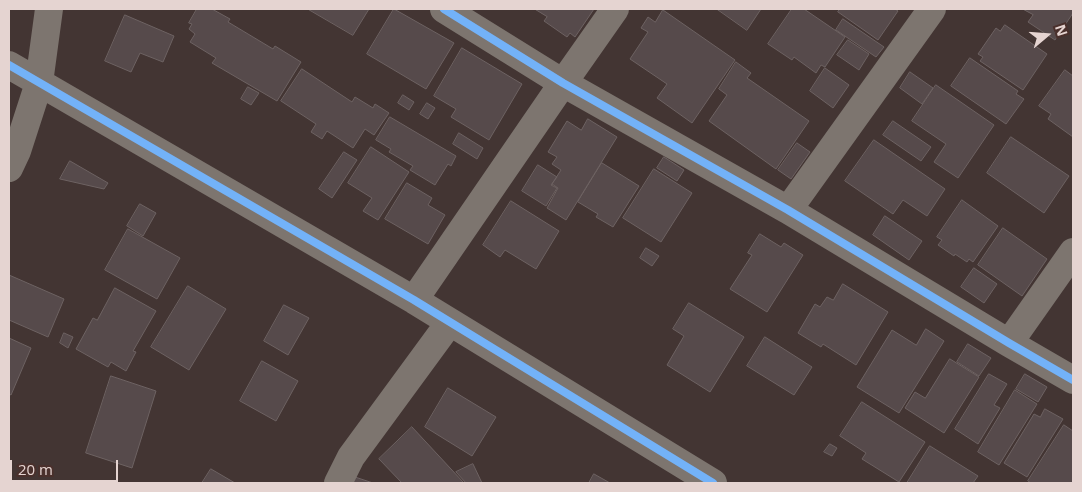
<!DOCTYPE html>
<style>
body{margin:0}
#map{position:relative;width:1082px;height:492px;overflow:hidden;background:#433533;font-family:"Open Sans",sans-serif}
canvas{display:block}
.frame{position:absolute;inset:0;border:10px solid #e5d4d1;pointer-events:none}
.north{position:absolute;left:1022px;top:10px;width:50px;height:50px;-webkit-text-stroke:4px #4a302c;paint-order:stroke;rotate:72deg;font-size:14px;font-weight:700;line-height:20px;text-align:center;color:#e5d4d1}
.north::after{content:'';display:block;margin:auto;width:18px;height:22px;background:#e5d4d1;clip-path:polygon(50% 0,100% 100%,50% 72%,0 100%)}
.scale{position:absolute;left:10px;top:460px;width:108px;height:22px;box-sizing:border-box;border:2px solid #e5d4d1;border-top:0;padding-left:6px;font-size:15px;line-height:18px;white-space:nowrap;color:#e5d4d1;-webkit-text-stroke:4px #4a302c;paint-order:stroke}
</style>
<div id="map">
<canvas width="1082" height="492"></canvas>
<div class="frame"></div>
<div class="north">N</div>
<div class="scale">20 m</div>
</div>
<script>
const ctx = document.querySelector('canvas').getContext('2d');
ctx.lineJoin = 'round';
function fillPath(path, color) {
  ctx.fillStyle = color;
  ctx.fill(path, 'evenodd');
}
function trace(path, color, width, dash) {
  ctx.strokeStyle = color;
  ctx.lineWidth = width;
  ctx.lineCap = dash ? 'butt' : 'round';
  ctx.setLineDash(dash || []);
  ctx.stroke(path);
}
const building = new Path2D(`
 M197,9H212L230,19L228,22L273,49L275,46L301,62L277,101L212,63L216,58L190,42L195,34L189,29L192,24L189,23Z
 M308,9H369L353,35Z
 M394,9L454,43L426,89L367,54Z
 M535,9H594L575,37L570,33L567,37L544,21L547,17Z
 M717,9H761L747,30Z
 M792,9H804L845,37L825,67L821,65L816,73L794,57L792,60L768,44Z
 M840,9H895L898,11L878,40L838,12Z
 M1023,9H1073V13L1055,40L1028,22L1033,15Z
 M663,10L735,60L692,123L657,98L667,84L630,59L648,32L641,28L648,17L655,22Z
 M125,15L174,36L163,62L140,53L131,72L105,61Z
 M843,19L884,47L876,57L836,30Z
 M1005,25L1047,54L1023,90L980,61L983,57L978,54L996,28L1000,31Z
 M848,40L869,54L859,70L837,55Z
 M462,48L522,84L489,140L451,117L456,109L434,96Z
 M970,58L1018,91L1016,94L1024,99L1006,124L951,86Z
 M736,62L751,73L747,78L809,121L776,169L709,121L727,95L719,89Z
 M825,68L849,85L833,108L810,91Z
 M302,69L352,102L355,97L373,108L375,104L389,113L374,135L365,129L353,148L327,131L322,139L311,132L316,124L281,101Z
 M1065,70L1073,76V137L1048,119L1051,114L1039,106Z
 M910,72L933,88L922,104L900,88Z
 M936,85L994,125L958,178L934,162L946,144L912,121Z
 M248,87L259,93L251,105L241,99Z
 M403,95L414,102L409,110L398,103Z
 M427,103L435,108L428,119L420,114Z
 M390,117L456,156L451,166L448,164L435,185L410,170L413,166L389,152L391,149L376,140Z
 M588,119L617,137L566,220L547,208L558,188L552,184L561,170L552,164L557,157L548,152L567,121L581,130Z
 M893,121L931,147L921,161L883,135Z
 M459,133L483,148L477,159L453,144Z
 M1011,137L1069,176L1044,213L987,173Z
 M874,140L945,189L927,216L903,200L893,214L845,181Z
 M797,143L810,152L791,179L778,170Z
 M371,147L409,172L378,220L363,211L372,198L348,183Z
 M344,152L357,160L332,198L319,189Z
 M664,157L684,170L677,181L657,168Z
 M70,161L108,183L104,189L60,179Z
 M602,163L639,186L613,227L596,217L598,214L578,202Z
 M538,165L557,177L551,185L557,188L546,206L522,191Z
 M654,169L692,193L661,242L623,218Z
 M407,183L432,198L428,205L445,215L428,244L385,219Z
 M962,200L998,226L973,262L969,259L967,262L955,254L954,256L938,245L942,240L937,237Z
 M511,201L559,231L536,269L505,250L500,257L483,245Z
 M140,204L156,213L143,236L127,226Z
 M885,216L922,241L909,260L873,235Z
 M1003,228L1047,259L1022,296L978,265Z
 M128,229L180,258L157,299L105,270Z
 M760,234L781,247L784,243L803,255L767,312L730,289L752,255L748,253Z
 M646,248L659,256L652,266L640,258Z
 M974,268L997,284L984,303L961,287Z
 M9,275L64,299L48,337L9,320Z
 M843,284L888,312L856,365L823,344L821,347L798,333L815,304L820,307L827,297L833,300Z
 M188,286L226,309L189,370L151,347Z
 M115,288L156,311L133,351L136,352L126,371L111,362L108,367L76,349L93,318L97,320Z
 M689,303L744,337L710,392L667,365L684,336L673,329Z
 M284,305L309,318L288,355L264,341Z
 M926,329L944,341L899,413L857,387L892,330L916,345Z
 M64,333L73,337L68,348L60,343Z
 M765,337L812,367L794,395L747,366Z
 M9,338L31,348L11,395L9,394Z
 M968,344L991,358L979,376L957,362Z
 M950,359L979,377L944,433L905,408L915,392L925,398Z
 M262,361L298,381L276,421L240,401Z
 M989,374L1007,384L994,405L1000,408L978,444L955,429Z
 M1025,374L1047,387L1038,402L1016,389Z
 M111,376L156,391L132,468L86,453Z
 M448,388L496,417L472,456L425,427Z
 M1015,390L1037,404L999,465L978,452Z
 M862,402L925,442L899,482L862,459L866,453L840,436Z
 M1045,409L1063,419L1027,477L1004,463L1034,414L1040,417Z
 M1064,425L1073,431V483H1031L1028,481Z
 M412,427L464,483H402L379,459Z
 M830,444L837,448L832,456L824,452Z
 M930,446L978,476L973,483H907Z
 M473,464L482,483H466L456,472Z
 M211,469L235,483H202Z
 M594,474L610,483H589Z
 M355,477L373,483H353Z`);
fillPath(building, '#564a4b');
trace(building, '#6d6262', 1);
trace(new Path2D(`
 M444,9L563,83L788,210L1009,343L1073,380
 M9,65L414,300L713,483
 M9,168L17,151L39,83L49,9
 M788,210L932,9
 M414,300L563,83L615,9
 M1009,343L1073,252
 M338,483L351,457L450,322`), '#7d756f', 28);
trace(new Path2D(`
 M444,9L563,83L788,210L1009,343L1073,380
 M9,65L414,300L713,483`), '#73b2f8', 8);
</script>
